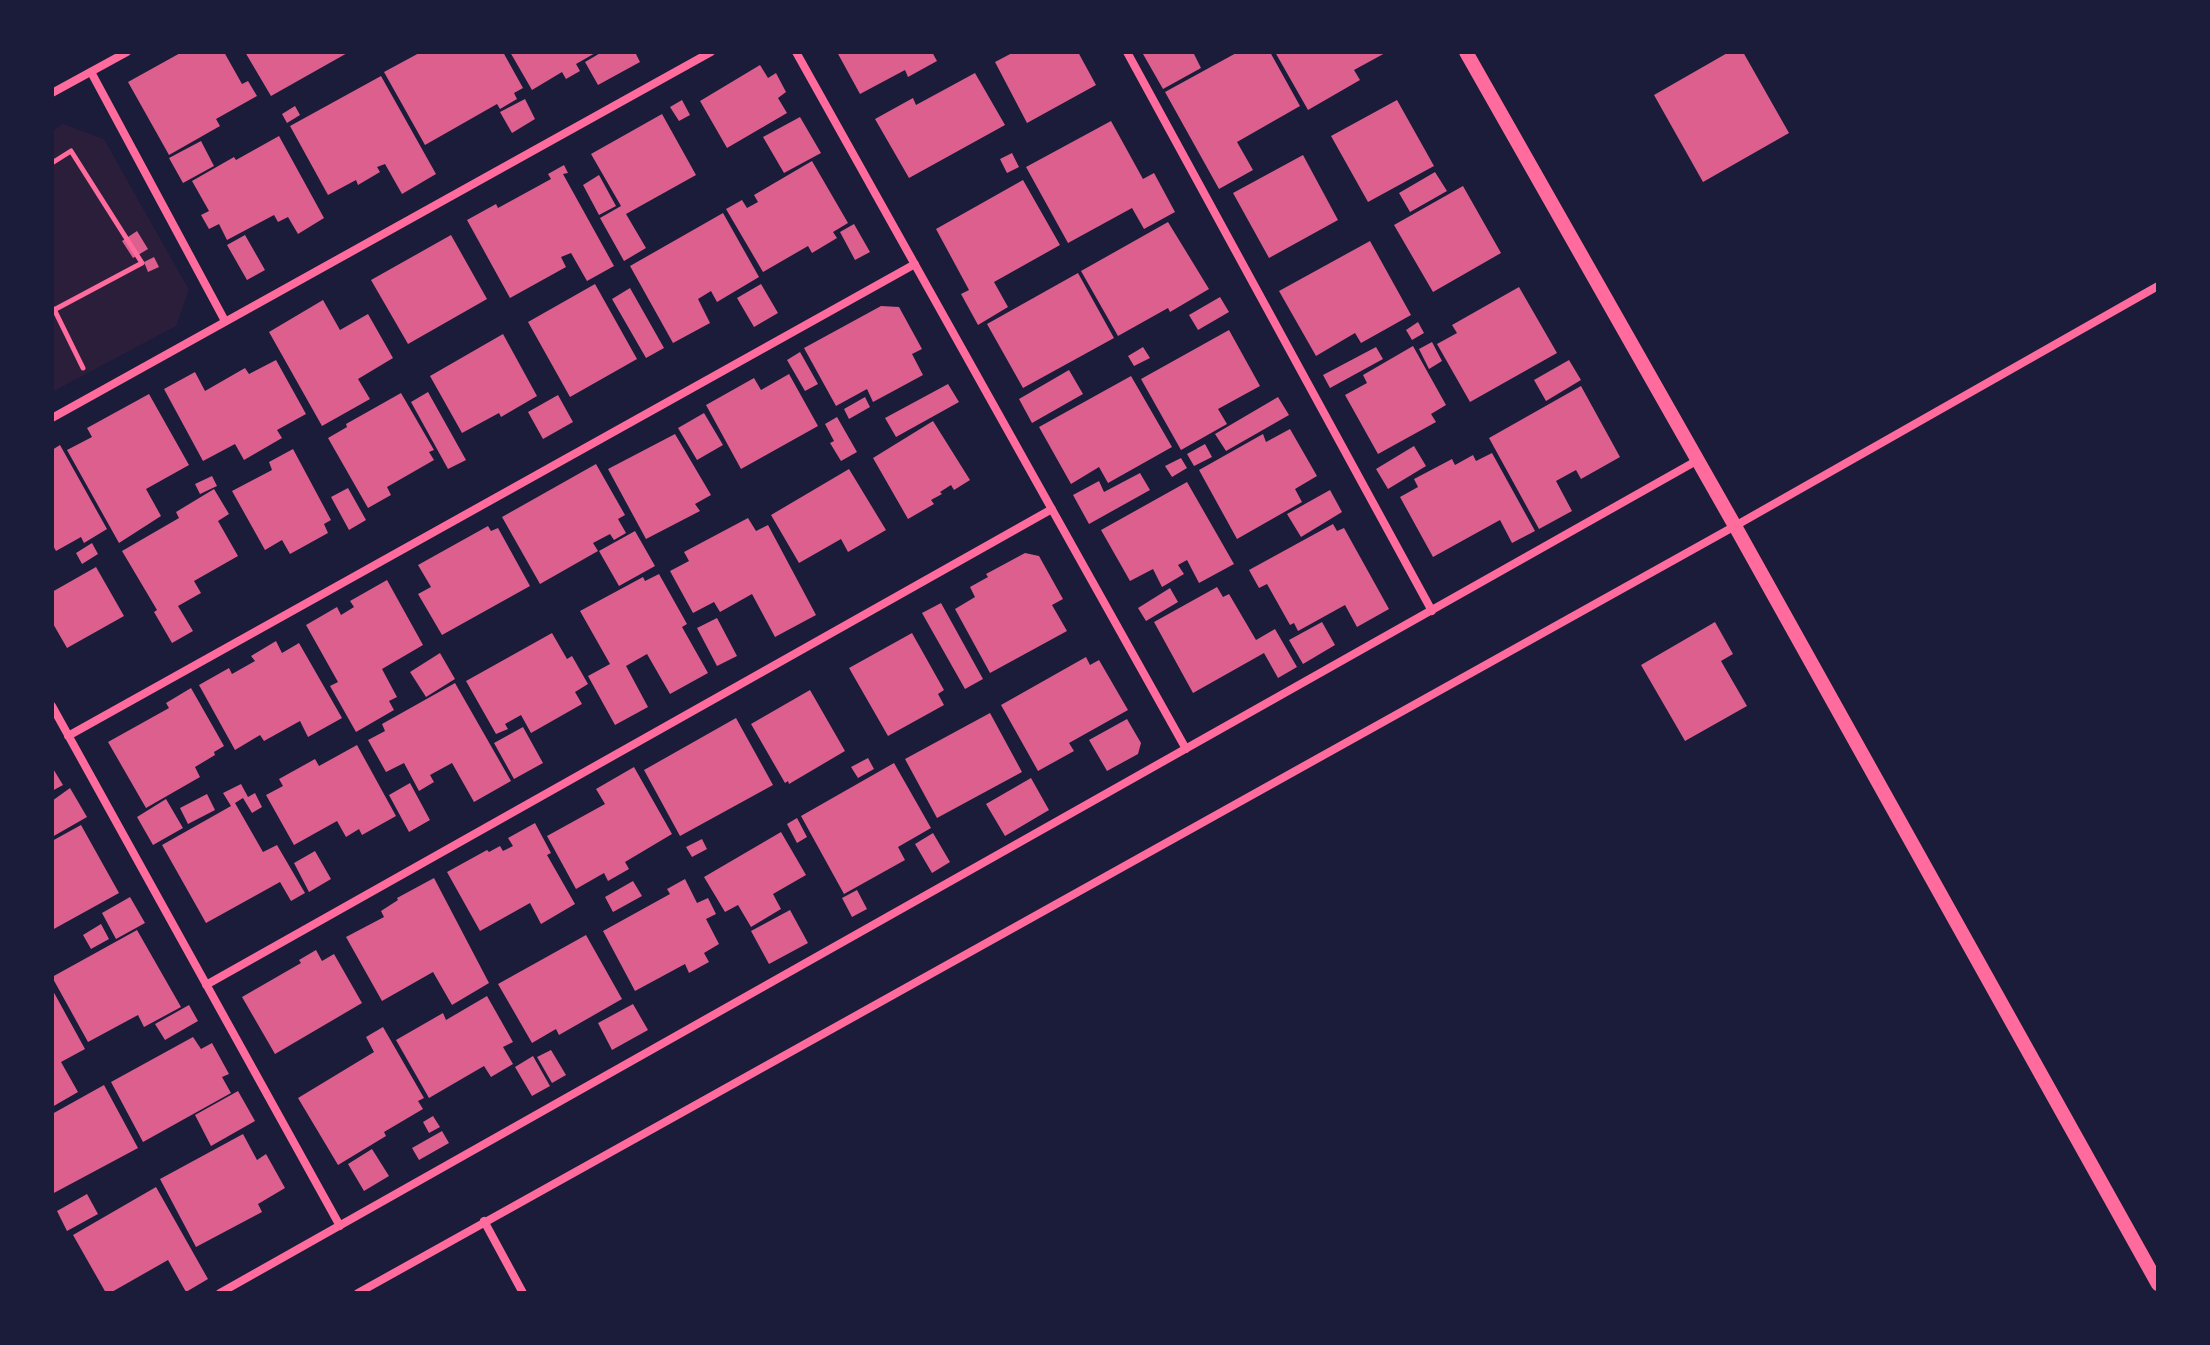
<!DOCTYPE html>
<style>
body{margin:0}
#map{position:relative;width:2210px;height:1345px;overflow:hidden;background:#1b1b3a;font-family:Montserrat,sans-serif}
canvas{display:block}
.frame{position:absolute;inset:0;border:54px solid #1b1b3a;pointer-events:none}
</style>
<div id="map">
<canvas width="2210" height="1345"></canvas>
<div class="frame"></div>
</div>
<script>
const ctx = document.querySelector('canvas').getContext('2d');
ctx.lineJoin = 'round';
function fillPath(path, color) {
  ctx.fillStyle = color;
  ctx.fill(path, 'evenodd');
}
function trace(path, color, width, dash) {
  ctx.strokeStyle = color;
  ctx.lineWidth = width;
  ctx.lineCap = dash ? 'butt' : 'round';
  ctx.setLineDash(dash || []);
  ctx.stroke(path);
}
fillPath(new Path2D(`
 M63,124L104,139L189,290L176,326L52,392V131Z`), '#2a1e3b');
fillPath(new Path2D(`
 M182,52H224L242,84L248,81L257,96L216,119L220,126L169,155L128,82Z
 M245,52H349L271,96Z
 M421,52H503L523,88L514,93L517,99L500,109L497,104L425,145L384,72Z
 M510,52H597L576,64L580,71L566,79L562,72L532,90Z
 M602,52H635L640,62L598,85L585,62Z
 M837,52H932L937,61L908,77L905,70L860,94Z
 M1014,52H1078L1096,85L1027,123L995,62Z
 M1146,52H1193L1201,68L1163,89L1143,54Z
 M1238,52H1270L1300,106L1237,142L1253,170L1219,189L1165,92Z
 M1275,52H1387L1354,70L1360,80L1308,110Z
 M1729,52H1743L1789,133L1703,182L1654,95Z
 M760,65L768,78L776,73L786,92L778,98L787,113L727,148L700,101Z
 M975,73L1005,125L909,178L875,119L913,98L916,105Z
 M381,76L436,174L402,194L385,164L377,167L380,172L358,185L356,180L328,195L290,126Z
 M525,99L535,119L512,133L500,112Z
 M682,100L690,115L679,121L670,107Z
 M1397,100L1434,166L1368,202L1331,136Z
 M295,106L300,115L287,123L282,114Z
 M662,114L696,175L626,214L646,248L624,261L600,218L621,206L591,154Z
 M800,117L821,153L784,173L763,137Z
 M1111,121L1143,179L1154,173L1175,212L1144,229L1132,208L1068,243L1026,167Z
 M279,136L324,218L298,234L288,217L278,222L274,215L227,240L219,224L209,229L201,215L209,211L192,181L234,157L236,160Z
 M201,141L214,166L183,183L169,158Z
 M1012,153L1019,167L1007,173L1000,159Z
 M1303,155L1338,220L1269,258L1233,193Z
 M812,161L848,223L833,232L837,238L812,253L808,246L763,272L726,209L742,200L747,208L758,202L754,195Z
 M564,165L568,173L563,174L614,266L587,281L571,253L561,257L566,267L510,298L467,220L496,204L498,208L551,179L548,174Z
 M1435,172L1447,191L1410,212L1399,193Z
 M599,175L616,206L599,215L583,185Z
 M1023,180L1060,245L994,282L1008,307L978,325L961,294L969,290L936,229Z
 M1463,186L1501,253L1433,292L1394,225Z
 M723,213L759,277L717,302L711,291L698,299L710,323L673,343L630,266Z
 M1168,222L1209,289L1170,312L1168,308L1118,336L1081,271Z
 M854,224L870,252L855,260L840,232Z
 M137,231L148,249L133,258L122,241Z
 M245,235L265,270L247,280L227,245Z
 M451,235L487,299L408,344L371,280Z
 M1370,241L1411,315L1361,343L1355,333L1316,356L1279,291Z
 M154,257L159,267L148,272L144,262Z
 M1078,273L1114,338L1023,388L987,324Z
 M595,284L637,359L570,397L528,322Z
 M761,284L778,313L754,327L737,298Z
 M1519,287L1557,353L1470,402L1437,344L1457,333L1452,325Z
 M630,288L664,348L646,358L612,299Z
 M1220,297L1229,312L1198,330L1189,315Z
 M323,300L340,330L368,314L393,358L358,379L370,399L322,426L269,332Z
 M881,306L899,307L922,349L912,354L923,375L873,402L867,389L836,406L804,348Z
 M1418,322L1424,333L1412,340L1406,330Z
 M1229,330L1260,386L1218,409L1227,424L1181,450L1141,379Z
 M503,334L537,396L501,417L499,413L462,433L430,376Z
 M1432,342L1442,361L1429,369L1419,349Z
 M1413,346L1446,405L1431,414L1436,422L1378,454L1345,395L1367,383L1363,375Z
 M1143,347L1150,358L1134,366L1128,356Z
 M1376,347L1383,359L1330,388L1323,375Z
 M800,352L818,384L805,391L787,360Z
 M276,360L306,414L277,430L282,438L244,460L235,444L203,461L164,389L195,372L205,391L245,368L249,374Z
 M1569,360L1581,380L1546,401L1534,380Z
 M1069,370L1083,394L1032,423L1019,399Z
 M789,374L818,426L741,469L706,405L754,378L761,390Z
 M1131,376L1172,447L1108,483L1099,467L1071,484L1039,427Z
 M948,384L959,402L896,437L885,418Z
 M1581,386L1620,457L1581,479L1576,470L1556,481L1572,511L1539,529L1489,438Z
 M428,392L466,460L448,469L411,402Z
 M401,393L434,450L429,452L434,460L387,487L391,495L368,508L328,438L347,427L346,424Z
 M149,394L189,465L146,489L161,516L119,543L67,450L92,437L87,428Z
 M558,395L573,422L543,439L528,412Z
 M865,397L870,407L849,419L844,409Z
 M1278,397L1289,415L1226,451L1215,434Z
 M704,413L723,445L697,460L678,428Z
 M837,417L857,452L841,461L830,443L834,441L825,424Z
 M933,421L970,480L954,490L951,485L940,492L942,494L931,500L934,504L908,519L873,458Z
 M1290,429L1317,476L1295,489L1302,502L1237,539L1199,470L1263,434L1266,442Z
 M675,434L711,495L695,504L700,511L646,539L608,469Z
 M1205,444L1212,457L1194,466L1187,454Z
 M60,445L107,529L84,543L81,537L56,551L52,544V450Z
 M1414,446L1426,466L1388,489L1376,469Z
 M293,449L331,520L324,524L328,533L290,554L282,540L265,550L232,491L272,470L269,462Z
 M1492,453L1535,531L1512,543L1500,520L1433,557L1400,497L1418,487L1414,479L1452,459L1455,465L1473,455L1476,461Z
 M1181,458L1187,468L1172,477L1165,466Z
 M596,464L625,515L618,519L626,533L614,540L610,534L593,543L598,551L540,584L502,517Z
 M849,469L886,530L848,552L841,539L799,563L771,515Z
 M1140,473L1150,490L1089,524L1073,495L1099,481L1104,492Z
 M212,476L217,486L200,494L195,484Z
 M1187,482L1234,564L1199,583L1187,560L1178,565L1184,574L1162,587L1153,569L1130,581L1101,530Z
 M348,488L366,520L349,530L331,497Z
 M214,489L229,514L218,521L238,556L194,581L201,593L178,606L193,631L172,643L154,612L157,610L122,551L179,518L176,512Z
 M1330,490L1342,512L1301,537L1287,514Z
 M748,518L756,531L768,525L816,615L775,637L752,594L720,612L714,602L693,613L670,571L689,561L684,552Z
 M1333,524L1337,531L1344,528L1389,609L1357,627L1345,605L1298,631L1294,623L1290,625L1267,584L1259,588L1249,570Z
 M488,526L491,531L498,528L530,586L442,635L418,594L431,587L418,565Z
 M635,531L655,566L619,586L599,551Z
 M92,543L98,554L82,564L76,553Z
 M1025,553L1039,556L1063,599L1052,605L1067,631L990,673L955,609L975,597L970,587L988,577L986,574Z
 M96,567L124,616L67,648L52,622V592Z
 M659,574L687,624L682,627L708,673L670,694L647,654L626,666L648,707L615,725L588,676L610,664L580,611L643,577L645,581Z
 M387,580L423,645L382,669L397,697L389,701L394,710L356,732L330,686L338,682L306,625L337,607L341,615L354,607L350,601Z
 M1217,587L1223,597L1229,594L1256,640L1275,629L1297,667L1278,678L1264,653L1193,693L1154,622Z
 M1170,588L1178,602L1146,621L1138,608Z
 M941,603L983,679L965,689L922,613Z
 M717,618L737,656L717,666L697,628Z
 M1322,622L1335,645L1303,664L1289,640Z
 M1715,622L1733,654L1721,661L1747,706L1685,741L1641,665Z
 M552,633L567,659L572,656L588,684L575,692L582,704L531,733L521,715L505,724L508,729L496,734L466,681Z
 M912,633L944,690L938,694L944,705L888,736L849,668Z
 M276,641L282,653L299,643L342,718L308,737L300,721L264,741L260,735L235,750L199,685L229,668L232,674L255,661L251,656Z
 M440,653L455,679L426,697L410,672Z
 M1086,657L1090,665L1099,660L1128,710L1069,743L1074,751L1038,771L1001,705Z
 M455,683L511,781L474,802L452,763L430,775L434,782L419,791L404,763L386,772L368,740L385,731L382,724Z
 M191,688L224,746L214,752L215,755L195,767L200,777L146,808L108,742L169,708L166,703Z
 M810,690L845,751L789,784L788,781L785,783L751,724Z
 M990,713L1022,772L937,818L905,759Z
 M736,718L773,785L680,836L644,770Z
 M1127,719L1141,743L1138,754L1107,771L1089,740Z
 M523,727L543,763L514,779L494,743Z
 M357,745L396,816L362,835L359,829L346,837L337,821L294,845L266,795L283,786L279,779L315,759L319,766Z
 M868,758L874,769L858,778L851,767Z
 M894,763L931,828L898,847L905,860L844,894L801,816Z
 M52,767L63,785L52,791Z
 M634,767L672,834L625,862L629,869L608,881L604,873L576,889L547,836L605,804L596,789Z
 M1031,778L1049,810L1005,836L986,804Z
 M410,783L430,820L409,832L389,795Z
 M241,784L248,797L255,793L262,807L252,813L243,798L235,803L263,852L277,845L305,893L291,901L280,882L206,923L162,845L231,806L223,793Z
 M70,788L87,817L52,837V801Z
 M207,794L215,810L188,824L180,808Z
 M166,799L183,828L153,845L137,817Z
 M797,818L807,837L797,843L787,824Z
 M535,823L551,853L547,855L575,904L541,924L530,903L480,931L447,872L487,850L489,852L500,846L503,851L513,846L508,838Z
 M81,825L119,893L52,930V841Z
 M781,832L806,875L773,894L781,909L751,927L738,905L725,912L704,877Z
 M933,833L950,862L932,873L915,844Z
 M702,839L707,849L692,857L686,847Z
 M315,851L331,879L309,892L294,863Z
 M434,878L489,983L452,1005L433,972L382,1001L346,937L384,917L381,911L398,900L397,898Z
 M685,879L697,903L708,898L716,914L706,919L719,944L704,953L709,962L689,973L685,964L635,991L603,931L670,894L667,889Z
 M633,881L642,896L613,912L605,897Z
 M857,890L867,909L852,917L842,898Z
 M130,897L145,923L116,939L102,913Z
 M790,910L808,943L769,964L751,931Z
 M101,924L109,939L91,949L83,935Z
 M137,930L181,1007L144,1027L138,1015L88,1042L52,977Z
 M586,935L622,999L559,1035L556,1029L532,1043L498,984Z
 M316,950L322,961L334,954L362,1003L275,1054L242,997L301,963L299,960Z
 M52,989L85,1049L61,1062L78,1092L52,1107Z
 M487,996L513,1042L503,1047L513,1064L491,1077L484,1066L429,1098L396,1040L443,1013L446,1020Z
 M633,1004L648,1030L612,1050L598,1023Z
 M189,1005L198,1021L165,1040L155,1024Z
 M383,1027L424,1098L418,1101L423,1109L384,1132L386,1136L338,1165L298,1098L374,1052L366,1037Z
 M193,1037L201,1049L212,1043L229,1074L222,1077L231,1093L143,1142L111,1082Z
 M551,1050L566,1075L552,1083L537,1057Z
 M533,1056L550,1086L532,1096L515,1067Z
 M104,1085L138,1148L52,1194V1114Z
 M238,1091L255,1121L211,1146L195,1115Z
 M433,1116L440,1127L429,1133L423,1122Z
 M442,1131L449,1143L419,1160L412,1148Z
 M243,1134L257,1160L266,1154L285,1188L258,1204L262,1212L196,1247L160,1179Z
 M372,1149L389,1176L364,1191L348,1164Z
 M156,1187L208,1279L186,1292L168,1260L110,1293H106L73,1235Z
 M87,1194L98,1214L67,1231L57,1211Z`), '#dd5f8e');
trace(new Path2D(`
 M52,163L71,151L142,263L52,311
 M54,309L83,368`), '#ff6b9d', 5);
trace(new Path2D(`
 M796,52L1186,749
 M1127,52L1432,611
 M91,72L225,321
 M52,93L127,52
 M52,418L711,52
 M52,706L340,1226
 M68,736L915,264
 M206,985L1052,509
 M484,1221L523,1293
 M220,1293L1698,460
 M358,1293L1735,526L2158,286`), '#ff6b9d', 8);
trace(new Path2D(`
 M1466,52L1735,526L2158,1284`), '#ff6b9d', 14);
</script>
